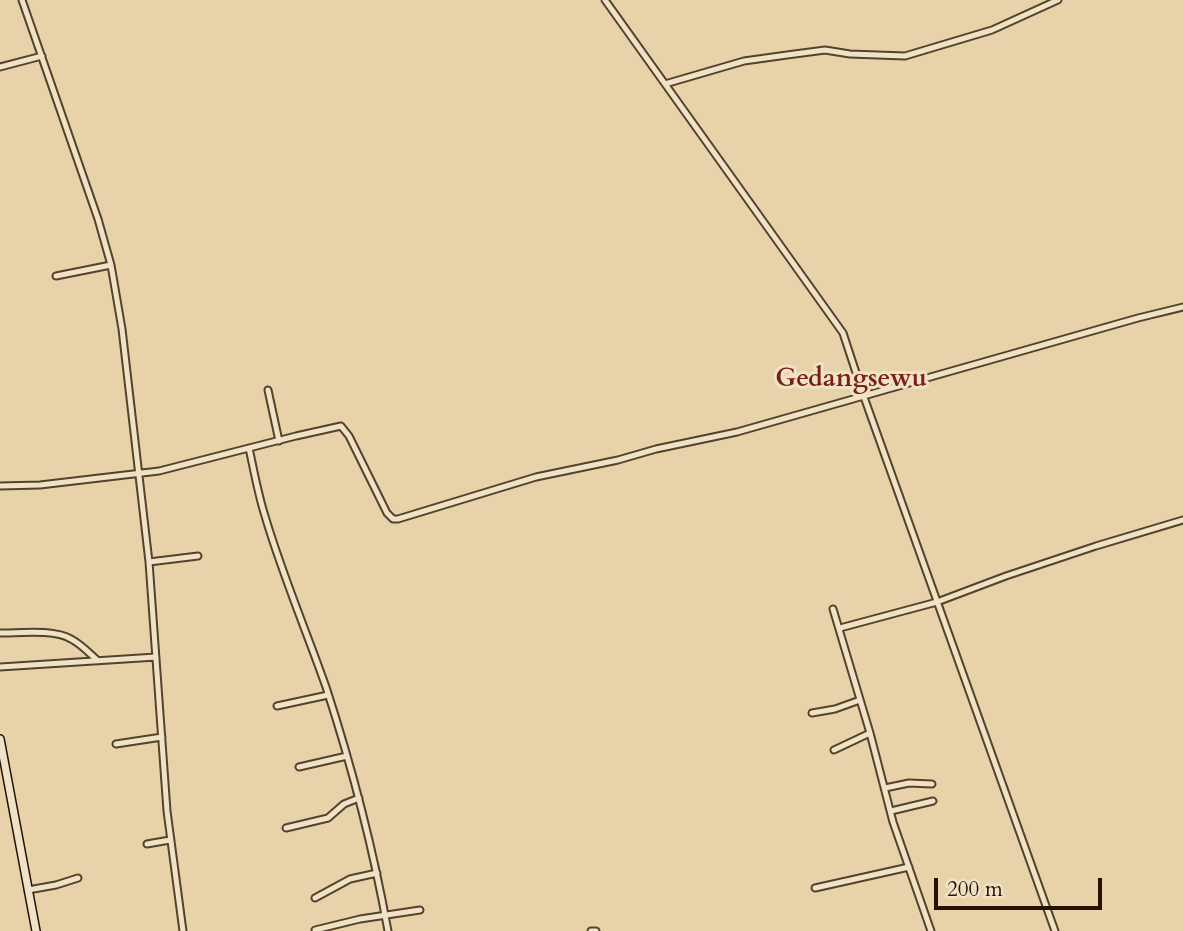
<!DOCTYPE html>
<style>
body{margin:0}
#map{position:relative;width:1183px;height:931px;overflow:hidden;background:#e8d2a9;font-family:Cardo,serif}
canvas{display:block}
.scale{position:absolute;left:934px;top:878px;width:168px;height:32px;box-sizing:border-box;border:4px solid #251101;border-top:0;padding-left:9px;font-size:21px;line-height:24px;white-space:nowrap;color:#251101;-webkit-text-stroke:5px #f0e2c7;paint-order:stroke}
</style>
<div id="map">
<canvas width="1183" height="931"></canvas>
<div class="scale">200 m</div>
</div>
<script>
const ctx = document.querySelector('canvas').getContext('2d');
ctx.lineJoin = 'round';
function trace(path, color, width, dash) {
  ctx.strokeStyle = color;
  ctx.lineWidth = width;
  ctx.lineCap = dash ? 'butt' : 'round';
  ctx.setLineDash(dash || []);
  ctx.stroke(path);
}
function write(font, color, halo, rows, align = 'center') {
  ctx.font = font + ' Cardo,serif';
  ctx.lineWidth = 6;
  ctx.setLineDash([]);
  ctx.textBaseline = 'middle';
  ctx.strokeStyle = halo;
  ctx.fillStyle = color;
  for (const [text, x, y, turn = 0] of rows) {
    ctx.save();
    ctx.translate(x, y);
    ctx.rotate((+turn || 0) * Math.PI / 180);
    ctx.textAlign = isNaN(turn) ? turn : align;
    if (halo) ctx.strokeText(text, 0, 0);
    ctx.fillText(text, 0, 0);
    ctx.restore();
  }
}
const street = new Path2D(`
 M22,0L98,219L111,265L122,329L149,562L167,811L183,931
 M605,0L843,333L864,397L1055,931
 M0,67L42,56
 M665,84L744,61L787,55L825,50L850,54L905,56L992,30L1058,0
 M56,276L111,265
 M268,390L279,441
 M249,448C254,471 258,494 265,516C282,574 306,630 326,687C352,767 373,848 388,931
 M0,486L40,485L159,471L296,436L341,426L349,436L387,513L393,519H398L536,477L618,460L656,449L737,432L1138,318L1183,307
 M149,562L198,556
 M833,609L870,733L893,822L931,931
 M840,628L937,602L1006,576L1096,546L1183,520
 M0,633C20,633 54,629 71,639C81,644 89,653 97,660
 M0,667L156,657
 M277,706L328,695
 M812,713L835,709L860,700
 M116,744L162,737
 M834,750L870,733
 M299,767L347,756
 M885,788L909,783L932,784
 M891,811L933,801
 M286,828L328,818L344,804L359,798
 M147,844L170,840
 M815,888L909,867
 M28,890L56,885L78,878
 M315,898L350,879L377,873
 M315,930L360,919L420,910
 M591,931H596`);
const secondary = new Path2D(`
 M0,739L36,931`);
trace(street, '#56412b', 9);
trace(secondary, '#251101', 10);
trace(street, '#f0e2c7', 5);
trace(secondary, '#f0e2c7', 7);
write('bold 26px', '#7a1f14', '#f0e2c7', [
 ["Gedangsewu",851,380]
]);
</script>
